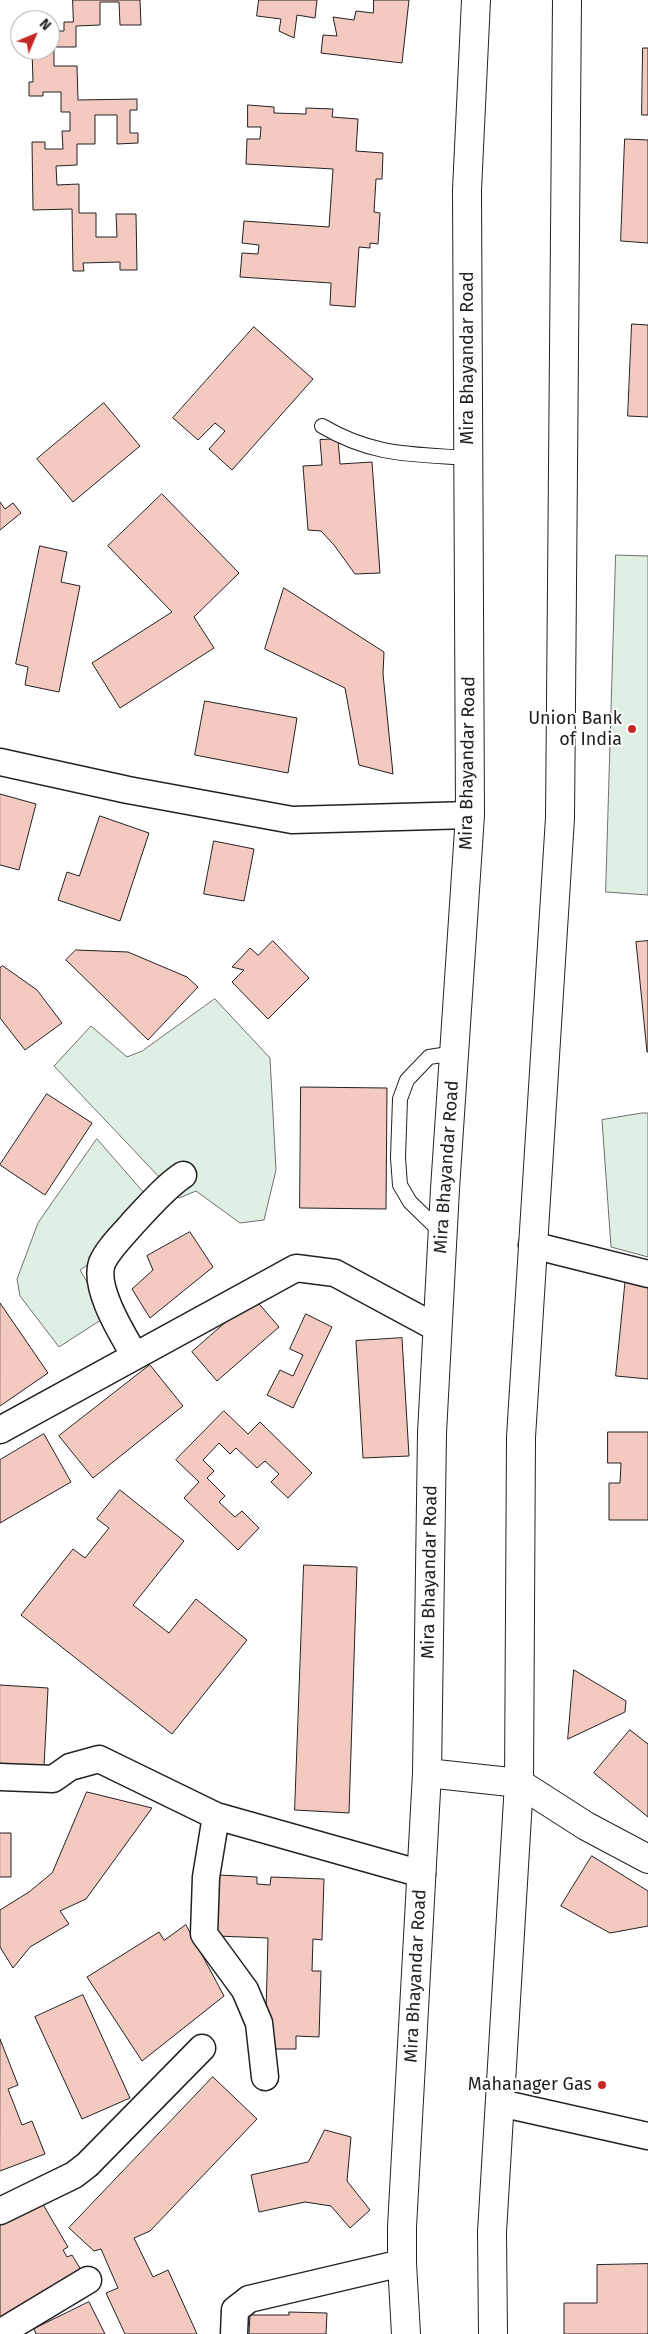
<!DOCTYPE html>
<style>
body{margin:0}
#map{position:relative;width:648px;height:2334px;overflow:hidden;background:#fff;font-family:"Fira Sans",sans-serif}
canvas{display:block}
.north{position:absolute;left:10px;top:10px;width:50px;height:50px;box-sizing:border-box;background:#fff;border:1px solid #a7a7a7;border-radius:50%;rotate:45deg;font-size:14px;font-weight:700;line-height:20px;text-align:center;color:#222}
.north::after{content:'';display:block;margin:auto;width:18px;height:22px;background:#c62828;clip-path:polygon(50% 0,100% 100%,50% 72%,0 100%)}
</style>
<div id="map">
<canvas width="648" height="2334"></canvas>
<div class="north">N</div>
</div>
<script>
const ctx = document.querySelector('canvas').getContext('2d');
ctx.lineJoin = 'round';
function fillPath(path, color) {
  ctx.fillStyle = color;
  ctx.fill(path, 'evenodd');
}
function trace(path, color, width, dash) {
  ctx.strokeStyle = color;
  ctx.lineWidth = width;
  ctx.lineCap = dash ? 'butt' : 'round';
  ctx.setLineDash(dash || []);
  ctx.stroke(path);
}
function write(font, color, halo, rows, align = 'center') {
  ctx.font = font + ' "Fira Sans",sans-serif';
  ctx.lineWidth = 4;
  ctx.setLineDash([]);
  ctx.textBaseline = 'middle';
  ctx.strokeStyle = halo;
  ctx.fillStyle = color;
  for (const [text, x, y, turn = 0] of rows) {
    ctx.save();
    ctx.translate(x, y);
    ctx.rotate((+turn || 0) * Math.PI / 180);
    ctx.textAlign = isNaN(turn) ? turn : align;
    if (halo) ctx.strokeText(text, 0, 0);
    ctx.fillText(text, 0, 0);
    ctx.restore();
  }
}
const green = new Path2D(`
 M616,555L648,556V895L606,892Z
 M215,999L270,1058L276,1170L264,1220L240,1223L196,1191L179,1198L54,1066L91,1026L127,1057L142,1051Z
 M642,1113H648V1257L611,1247L602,1120Z
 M97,1139L145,1194L92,1262L80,1270L107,1316L59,1347L20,1296L17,1279L38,1223Z`);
fillPath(green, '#e0efe3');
trace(green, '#6f6f6f', 1);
const building = new Path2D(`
 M73,0H140L141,25H120L119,2H100V25L76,26V47H54V66H77L78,100L137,99V110H130V133H138V143L117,144V115H95V144H77V165L56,166L57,185L79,184V213H96V237H117L116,214H136L137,270H120V262L83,263L84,271H73L72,209L33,210L32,142H45V149H63L62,131H70V112H61V92H43V96H29V82H33L32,50H50V31H64V22H73Z
 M259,0H317L315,18L297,15L294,38L279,31L281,19L257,16Z
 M374,0H409L402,63L321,53L323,35L337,36L333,17L354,20L356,11L373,13Z
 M643,48H648V115H642Z
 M248,105L274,107V113L306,114V108L333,109L332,117L358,119L356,151L383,153L382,179H376L374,212L380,213L378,244L370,243V248L359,247L355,307L330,305L331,283L240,277L242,253L258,254L259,245L242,243L244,221L329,227L333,169L246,164L247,139H260L261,127H248Z
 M625,139L648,140V243L621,241Z
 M632,324L648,325V417L628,416Z
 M254,327L313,379L232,470L209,449L225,431L215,423L198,440L173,418Z
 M104,403L140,446L73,502L37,459Z
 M338,439L340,464L372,462L380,573L355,574L334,545L321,531L308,530L303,466L322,465L320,440Z
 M162,494L239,573L194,617L214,648L120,708L92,663L172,612L108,546Z
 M0,502L5,509L13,503L21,513L0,530Z
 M40,546L67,552L61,582L80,586L59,692L25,685L28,667L16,664Z
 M284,588L384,652L383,674L393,774L359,765L345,688L265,649Z
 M205,701L297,718L288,773L195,755Z
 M0,794L36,804L19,870L0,865Z
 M100,816L149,833L120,921L58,900L67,872L79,876Z
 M214,841L254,849L244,901L204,894Z
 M273,941L309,978L268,1019L232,982L244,970L232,967L250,948L258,955Z
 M648,941V1052H647L636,942Z
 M76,950L128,952L187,977L198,987L148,1040L66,960Z
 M3,966L37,990L62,1023L25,1050L0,1018V968Z
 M301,1087L387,1088L386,1209L300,1208Z
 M47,1094L92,1123L45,1195L0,1165Z
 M190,1232L213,1267L150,1318L132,1289L153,1270L147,1256Z
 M626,1276L648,1280V1379L616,1376Z
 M254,1298L279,1327L217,1381L192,1352Z
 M0,1303L48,1373L0,1406Z
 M306,1314L332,1327L293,1408L267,1395L280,1370L293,1376L303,1355L290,1349Z
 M402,1338L409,1456L363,1458L356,1341Z
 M150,1365L183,1406L93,1478L59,1436Z
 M224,1411L248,1434L260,1422L312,1473L288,1498L271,1482L279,1474L265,1461L257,1468L236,1448L230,1454L219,1443L203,1460L214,1471L207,1478L225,1496L219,1502L235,1517L242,1511L259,1528L238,1550L184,1498L199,1482L176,1460Z
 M608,1432H648V1520H609V1483H620L621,1463H608Z
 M44,1434L71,1482L0,1523V1460Z
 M120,1490L184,1541L133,1605L169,1633L196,1599L247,1640L172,1734L21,1615L73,1549L85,1558L109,1528L97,1519Z
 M304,1565L357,1567L349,1813L295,1810Z
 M574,1670L626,1701L625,1712L568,1739Z
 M0,1685L48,1688L44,1767L0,1765Z
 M630,1730L648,1744V1817L594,1773Z
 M87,1792L152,1808L86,1899L60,1911L69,1924L30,1947L13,1968L0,1947V1910L29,1892L52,1873Z
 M0,1833H11V1877H0Z
 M592,1856L648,1891V1926L610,1933L561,1906Z
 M219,1875L257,1877V1884L270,1885L271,1877L324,1879L322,1940L313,1939L312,1971H321L319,2037L296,2036V2049H265L268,1938L217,1936Z
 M186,1925L224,1996L142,2061L87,1977L159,1932L164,1940Z
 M83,1995L130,2098L82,2119L35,2017Z
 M0,2039L18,2085L8,2089L22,2125L32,2121L45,2154L0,2171Z
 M213,2077L257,2119L150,2231L134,2238L153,2277L168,2270L197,2334H125L106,2293L118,2288L101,2249L94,2251L69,2228Z
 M325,2130L351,2137L347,2181L370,2210L350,2228L331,2206L305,2202L259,2212L251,2175L308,2162Z
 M38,2196L68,2247L63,2250L67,2257L72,2255L84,2275L0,2323V2218Z
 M648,2264V2334H564V2303H597V2265Z
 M89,2302L105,2334H36L34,2329Z
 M289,2312L327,2313L326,2334H249L250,2315H289Z`);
fillPath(building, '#f3c9c0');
trace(building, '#222', 1);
const service = new Path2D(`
 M322,426C373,456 411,454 468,458
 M442,1233L410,1202L400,1185L398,1158L400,1099L407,1080L429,1057L455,1053`);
const minor = new Path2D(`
 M0,762L128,790L292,820L470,815
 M532,1245L648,1274
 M135,1356C123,1335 93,1288 102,1263C108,1249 123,1235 133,1223C149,1206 164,1188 183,1175
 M0,1430L296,1268L335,1273L437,1328
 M0,1777L53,1779L70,1767L99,1759L216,1816L422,1874
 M216,1816L206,1877L204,1934L245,1990L259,2023L265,2077
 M500,2103L648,2136
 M0,2211L74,2175L87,2165L202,2048
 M0,2333L88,2280
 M234,2334L235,2310L249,2299L402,2263`);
const tertiary = new Path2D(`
 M427,1773L519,1783L586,1826L648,1859`);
const primary = new Path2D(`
 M406,2334L402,2263V2227L427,1773L432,1433L445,1189L470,815L467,190L476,0
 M493,2334L492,2232L519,1783L521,1437L560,818L567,0`);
trace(service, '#222', 16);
trace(minor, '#222', 29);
trace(tertiary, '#222', 30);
trace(primary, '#222', 30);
trace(service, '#fff', 14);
trace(minor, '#fff', 26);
trace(tertiary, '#fff', 28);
trace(primary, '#fff', 28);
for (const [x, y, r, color] of [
 [632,729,5,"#c62828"],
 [602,2085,5,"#c62828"]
]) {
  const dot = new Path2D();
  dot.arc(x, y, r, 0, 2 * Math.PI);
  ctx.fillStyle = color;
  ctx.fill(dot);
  trace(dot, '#fff', 2);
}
write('18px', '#222', '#fff', [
 ["Mira Bhayandar Road",468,358,-90],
 ["Mira Bhayandar Road",468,763,-89],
 ["Mira Bhayandar Road",447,1167,-86],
 ["Mira Bhayandar Road",430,1572,-89],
 ["Mira Bhayandar Road",416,1976,-87]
]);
write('18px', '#222', '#fff', [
 ["Union Bank",622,719],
 ["of India",622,740],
 ["Mahanager Gas",592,2085]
], 'right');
</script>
